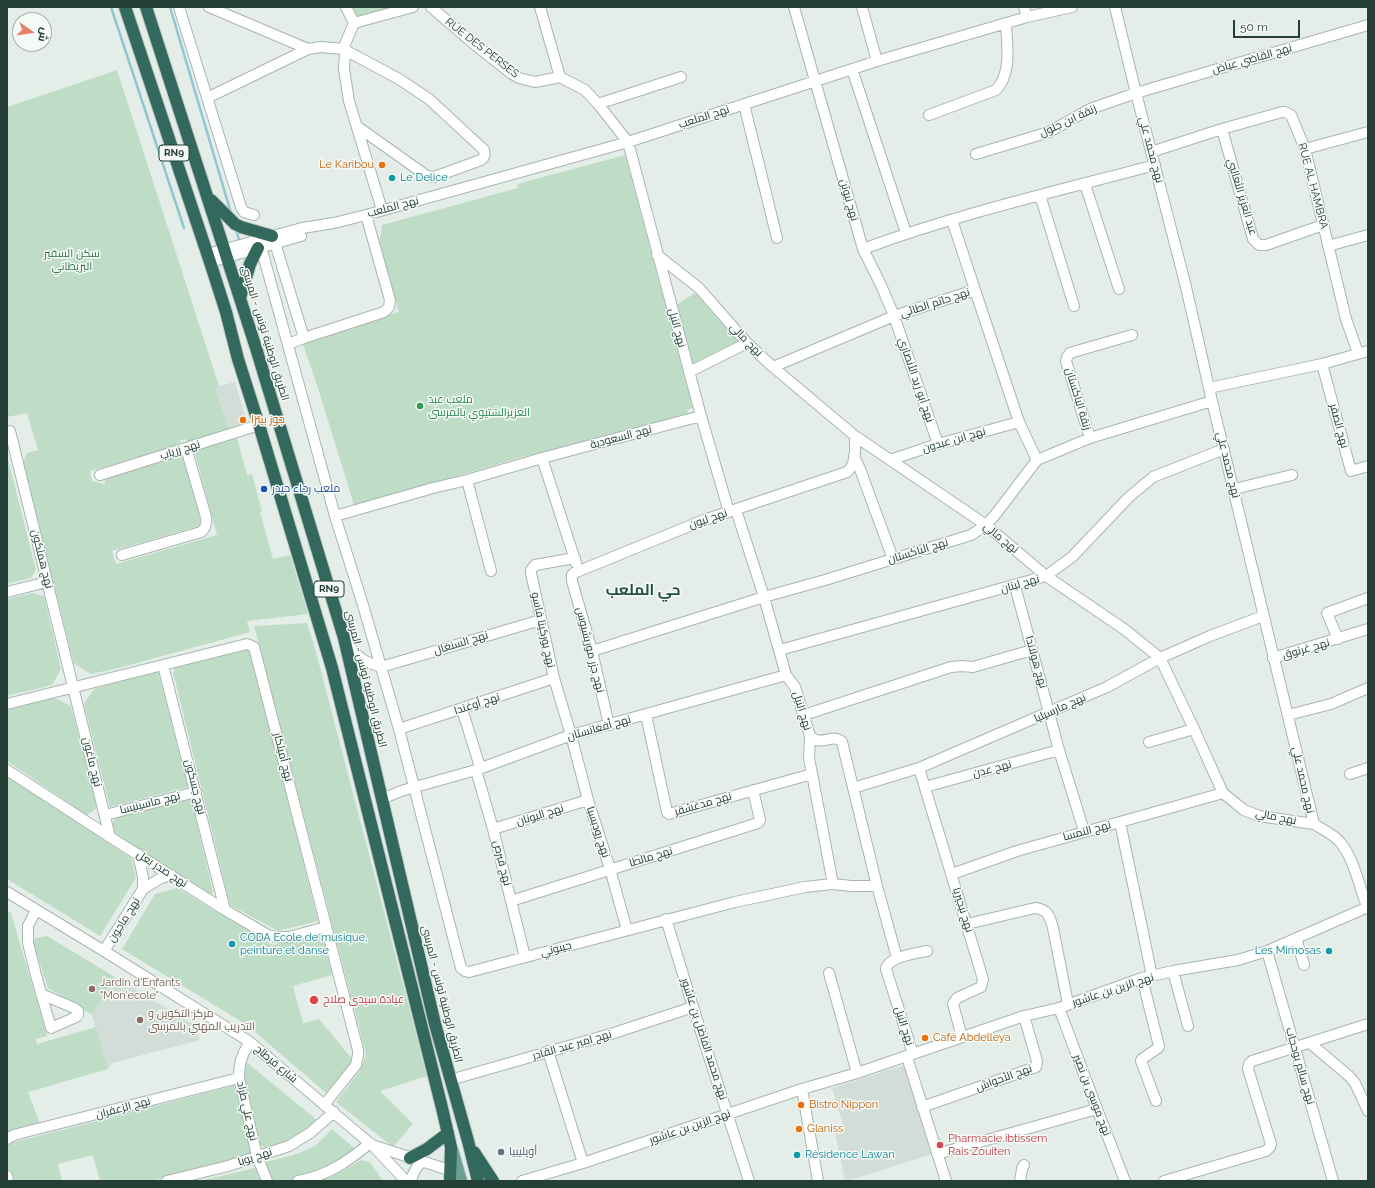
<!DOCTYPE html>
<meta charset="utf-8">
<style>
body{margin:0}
#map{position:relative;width:1375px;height:1188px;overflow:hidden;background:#e5ede9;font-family:Raleway,Cairo,sans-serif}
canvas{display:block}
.frame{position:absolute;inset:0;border:8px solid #253e36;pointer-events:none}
.north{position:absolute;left:12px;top:12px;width:40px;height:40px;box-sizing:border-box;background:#f5faf7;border:1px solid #a2afaa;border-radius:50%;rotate:103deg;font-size:11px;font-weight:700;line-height:16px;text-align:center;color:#253e36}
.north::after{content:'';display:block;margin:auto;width:14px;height:18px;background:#ea8165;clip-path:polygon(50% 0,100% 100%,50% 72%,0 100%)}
.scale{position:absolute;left:1233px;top:20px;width:67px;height:18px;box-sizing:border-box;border:2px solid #253e36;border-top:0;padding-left:5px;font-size:12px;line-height:14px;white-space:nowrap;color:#253e36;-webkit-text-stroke:3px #f5faf7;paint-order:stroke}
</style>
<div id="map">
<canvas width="1375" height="1188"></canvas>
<div class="frame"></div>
<div class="north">ش</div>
<div class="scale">50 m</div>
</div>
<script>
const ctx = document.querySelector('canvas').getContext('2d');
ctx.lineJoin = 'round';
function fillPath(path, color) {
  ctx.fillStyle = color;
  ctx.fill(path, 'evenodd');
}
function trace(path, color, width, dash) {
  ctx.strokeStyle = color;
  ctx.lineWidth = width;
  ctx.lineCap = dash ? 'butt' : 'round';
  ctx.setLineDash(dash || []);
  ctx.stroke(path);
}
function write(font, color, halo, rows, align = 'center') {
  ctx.font = font + ' Raleway,Cairo,sans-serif';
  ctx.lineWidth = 3;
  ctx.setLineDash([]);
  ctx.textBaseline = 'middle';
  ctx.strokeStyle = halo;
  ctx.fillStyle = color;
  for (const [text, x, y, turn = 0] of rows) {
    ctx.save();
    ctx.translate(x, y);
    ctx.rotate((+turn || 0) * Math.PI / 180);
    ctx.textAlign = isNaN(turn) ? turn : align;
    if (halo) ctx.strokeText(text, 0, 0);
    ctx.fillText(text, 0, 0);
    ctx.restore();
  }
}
fillPath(new Path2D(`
 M235,382L248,426L230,431L215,387Z
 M115,977L196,1026L200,1040L112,1063L108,1069L92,1015Z
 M905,1065L932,1154L848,1181H845L834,1128L843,1125L832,1088Z`), '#d3ddd8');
fillPath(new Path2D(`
 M350,7H390V9L355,19Z
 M117,70L219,386L215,388L230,431L187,443L186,439L180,440L181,445L90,471L92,481L105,484L104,477L183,455L202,525L112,551L116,564L217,535L194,450L237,438L247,475L252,474L262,511L260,512L273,559L290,555L308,614L247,621L250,632L119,668L91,674L74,664L23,462L27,453L38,450L27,413L7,417V107Z
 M625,155L693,408L687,410L689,414L575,445L525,456L386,497L354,505L317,385L302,342L399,312L379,248L382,225L518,188L517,184Z
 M695,293L740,344L692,366L676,305Z
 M7,455L36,570L31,578L7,584Z
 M32,593L44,596L61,669L52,685L7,696V599Z
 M307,623L316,652L427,1076L380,1091L413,1124L393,1147L336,1102L360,1071L366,1054L254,626Z
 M250,648L318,921L278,931L230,905L173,672L176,666Z
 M158,671L188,787L110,807L84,704L94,689L119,681Z
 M53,697L71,706L97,808L87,815L7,761V710Z
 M7,776L131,858L136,878L100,936L7,879Z
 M191,798L213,892L211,895L114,833L112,825L116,817Z
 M177,888L272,945L322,933L332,975L293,986L303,1023L319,1019L353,1060L341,1076L326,1093L247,1025L122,949L155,894Z
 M7,911L11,913L47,1036L36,1039L37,1044L96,1027L108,1069L28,1092L40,1124L7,1133Z
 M47,936L115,977L92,1015L48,988L33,943L35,938Z
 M245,1061L317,1120L307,1135L287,1143L266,1148L260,1145L243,1072Z
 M233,1086L236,1087L252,1154L249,1158L214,1165L152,1181H100L93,1155L58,1164L62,1181H11L7,1164V1144Z
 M332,1129L354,1148L351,1156L300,1179L292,1181H269L265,1162L294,1155L315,1146Z
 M361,1160L370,1162L383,1181H319L343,1171Z
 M259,1167L263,1181H199Z`), '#bfddc6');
trace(new Path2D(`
 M111,7L184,228
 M170,7L231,213
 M236,229L239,240`), '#90c7cf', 2.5);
const minor = new Path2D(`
 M179,7L241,207L244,212L254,215
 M209,7L308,49
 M431,7L474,44L512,74L519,78L535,82L560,77
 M540,7L560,77L585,90L598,104L628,142L701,416L729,512
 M794,7L863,249L881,285L894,316L938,444
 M862,7L877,61
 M1024,7L1027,17
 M1115,7L1135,89L1186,287L1212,401L1314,824C1322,829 1333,834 1340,842C1355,860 1359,887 1368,909
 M354,23L413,7
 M343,49L354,23L346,7
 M345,51L344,69L349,101L382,210
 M852,69L906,233
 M207,98L308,49L321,47L343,49L399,79L429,99L484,150C485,155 485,157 481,160L434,177L427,176L358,127
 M598,104L681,77
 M744,104L777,238
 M929,115L996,90C1012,73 1007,46 1006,24
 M1222,129L1253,239L1259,245H1266L1323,225
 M1305,149L1368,132
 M1151,152L1222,129L1282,112H1285L1291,115L1305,149L1346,319L1358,353
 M976,154L1049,132L1090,109L1136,93L1368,25
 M1085,184L1119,289
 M1040,195L1074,306
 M952,220L975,290
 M275,243L304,338
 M1328,246L1368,235
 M261,247L335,516L363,605L399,729L461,968L465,971L469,972L735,902L805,887L833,884L851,886H877
 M863,249C958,214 1057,191 1155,165
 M208,254L302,228L334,223L366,215L628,142L877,61L1027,17L1072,7
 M657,255L699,288L747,343L773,367L855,436L986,525L1046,576L1124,629L1160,658L1194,729L1223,793L1234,802L1244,810L1259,816L1314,824
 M210,262L301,236
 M288,344L304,338L384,312L389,307L390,300L366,215
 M1322,364L1351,471L1368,466
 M773,367L894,316L975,290L1019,422L1037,460
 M689,372L747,343
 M1209,388L1322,364L1368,351
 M10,431L110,837
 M1090,438L1066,361L1067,357L1070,353L1132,335
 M854,456L860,469L893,559
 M542,458L576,563
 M890,460L938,444L1019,422
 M100,475L259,425
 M467,480L491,571
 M1234,489L1292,475
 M736,510L764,597L786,675L795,687L810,736C812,738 814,739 816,740C825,743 834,734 842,742L877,886L897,958
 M335,516L433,488L467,480L542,458L701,416
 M122,555L201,532C206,528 207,524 206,517L186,448
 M575,558L535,565L531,570V573L554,678L571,735L588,800L610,869L627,930
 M1015,586L1059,750L1084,831
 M7,592L47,582
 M1338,639L1327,613L1368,598
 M345,640C358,657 359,660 381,667L541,620
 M780,650L1046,576L1072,557L1129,497L1153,477L1224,449
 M592,651L764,597L825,580L971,535L986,525L995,515L1037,460L1090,438L1212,401
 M1273,658L1368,629
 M163,665L225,910
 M7,704L247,644L254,647L358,1050V1055L356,1065L324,1105
 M462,709L480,767
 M646,715L667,812L669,814L812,774
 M804,715L951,667L962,666L973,667L1032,650
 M1288,715L1331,704L1368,688
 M609,725L592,651L572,581V575L574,573L704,520L847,472C857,463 855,448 855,436
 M399,729L554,678
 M810,736L809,758L833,884
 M1149,742L1194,729
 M919,768L983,979L981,987L957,998L953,1004L962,1037
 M7,770L110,837L225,910L268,935L276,937H289L326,927
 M476,770L493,829L525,957
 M1350,774L1368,768
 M925,787L1059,750
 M853,788L919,768L1107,687L1160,658L1210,636L1263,616
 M382,799L401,791L476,770L571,735L786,675
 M105,815L196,792
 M1120,822L1152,976
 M493,829L588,800
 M138,854L143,877V889
 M952,874L1017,851L1223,793
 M7,892L104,951L250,1042L373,1146L406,1181
 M511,901L758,823L760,820L753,790
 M36,910L28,926V943L36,975L51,1028L76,1017L78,1015V1011L74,1008L41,994
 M666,919L693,1007L749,1181
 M967,924L1035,908C1047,909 1050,916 1053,928L1068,1004
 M1296,938L1304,965
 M104,951L143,889L161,878L171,875
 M1267,951L1333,1181
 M1173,971L1188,1026
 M829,973L857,1073
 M1142,978L1159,1046L1158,1048L1142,1059L1141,1061L1156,1101
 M1059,1008L1097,1109L1125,1181
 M250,1042C242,1054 239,1063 239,1078L257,1156L267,1181
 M1310,1043L1349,1076L1355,1083L1368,1111
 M548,1051L583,1163
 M913,1054L886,969C888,957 917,953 927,951
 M907,1057L946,1181
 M450,1080L614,1033L693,1007
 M802,1089L818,1181
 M922,1107L1036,1067L1037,1061L1024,1016
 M7,1139L14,1135L33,1130L239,1078
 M375,1146L449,1170
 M937,1154L1097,1109
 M7,1176L8,1181
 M167,1181L228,1166L289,1146L310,1133L334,1112
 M298,1181C329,1175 347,1162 370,1143
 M411,1181C413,1173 416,1166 423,1161
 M522,1181L583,1163L802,1089L857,1073L1024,1016L1059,1008L1142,978L1173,971L1238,960L1267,951L1368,907
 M1020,1181L1022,1169L1024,1165
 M1164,1181L1266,1151L1270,1147L1271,1144L1248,1069L1249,1064L1252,1061L1368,1024`);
const major = new Path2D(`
 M452,1150L461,1181`);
const highway = new Path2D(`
 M125,7L210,262L226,312L238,359L259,425L332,668L442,1108L451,1147L450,1181
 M146,7L256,348L344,638L435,1024L468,1141L478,1181
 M211,200L235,224L241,227L272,236
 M240,298L250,264L258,248
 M474,1152L493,1181
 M410,1158L427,1149L448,1133`);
trace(minor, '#a8b5b0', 12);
trace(major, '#c2c9c7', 14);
trace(highway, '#c2c9c7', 14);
trace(minor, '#fff', 10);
trace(major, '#6ca091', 12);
trace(highway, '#32695c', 12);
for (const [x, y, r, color] of [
 [382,165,4,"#e8710a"],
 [392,178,4,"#0f9aa8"],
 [420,406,4,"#2e9e5b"],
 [243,420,4,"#e8710a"],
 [264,489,4,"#1a4fb4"],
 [232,944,4,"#0f9aa8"],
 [1329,951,4,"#0f9aa8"],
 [92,989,4,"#8d6e63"],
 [314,1000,5,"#e0444e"],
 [140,1020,4,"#8d6e63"],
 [925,1038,4,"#e8710a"],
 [801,1105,4,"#e8710a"],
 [799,1129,4,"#e8710a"],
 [940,1145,4,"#e0444e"],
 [501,1152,4,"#5c6f8a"],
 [797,1155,4,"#0f9aa8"]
]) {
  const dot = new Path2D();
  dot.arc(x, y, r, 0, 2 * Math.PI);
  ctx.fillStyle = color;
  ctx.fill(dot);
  trace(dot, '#f5faf7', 1.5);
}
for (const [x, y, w] of [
 [174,153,30],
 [329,589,30]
]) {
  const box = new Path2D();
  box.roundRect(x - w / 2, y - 8, w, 16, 3);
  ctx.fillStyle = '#f5faf7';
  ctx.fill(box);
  trace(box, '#253e36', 1);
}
write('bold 10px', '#253e36', null, [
 ["RN9",174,153],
 ["RN9",329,589]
]);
write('11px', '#253e36', '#f5faf7', [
 ["RUE DES PERSES",482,48,38],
 ["نهج القاضي عياض",1252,59,-16],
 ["نهج الملعب",704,117,-18],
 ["زنقة ابن جلول",1068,121,-25],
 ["نهج محمد علي",1151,150,75],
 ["RUE AL HAMBRA",1313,186,75],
 ["عبد العزيز الثعالبي",1242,197,73],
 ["نهج نيوتن",849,200,74],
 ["نهج الملعب",393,207,-15],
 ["نهج حاتم الطائي",935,303,-18],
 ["نهج النيل",677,328,75],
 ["الطريق الوطنية تونس - المرسى",265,333,73],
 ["نهج مالي",746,340,46],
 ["نهج أبو زيد الأنصاري",916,380,71],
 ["زنقة الباكستان",1078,399,73],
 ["نهج الصقر",1339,426,75],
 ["نهج السعودية",621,437,-15],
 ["نهج ابن عبدون",954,440,-16],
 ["نهج زرياب",180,450,-17],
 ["نهج محمد علي",1228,465,76],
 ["نهج ليون",708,519,-19],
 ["نهج مالي",1001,538,39],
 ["نهج الباكستان",918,551,-17],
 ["نهج هملكون",42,559,76],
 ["نهج لبنان",1020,584,-16],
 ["نهج بوركينا فاسو",543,630,78],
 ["نهج السنغال",461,643,-17],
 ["نهج غرنوق",1306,649,-16],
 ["نهج جزر موريشيوس",590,650,76],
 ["نهج هولاندا",1036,662,74],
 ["الطريق الوطنية تونس - المرسى",366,679,76],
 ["نهج أوغندا",477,704,-18],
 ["نهج مارسيليا",1060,708,-24],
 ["نهج النيل",802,711,73],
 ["نهج أفغانستان",599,728,-16],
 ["نهج أميلكار",283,757,76],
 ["نهج ماغون",92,762,76],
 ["نهج عدن",992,769,-15],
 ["نهج محمد علي",1303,780,77],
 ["نهج جسكون",195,787,76],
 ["نهج ماسينيسا",150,803,-14],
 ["نهج مدغشقر",703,804,-16],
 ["نهج اليونان",540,815,-17],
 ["نهج مالي",1276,817,11],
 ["نهج النمسا",1087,831,-15],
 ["نهج روديسيا",598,832,72],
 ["نهج مالطا",651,857,-17],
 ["نهج قبرص",502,863,76],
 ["نهج صدر بعل",162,869,33],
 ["نهج نيجيريا",963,910,73],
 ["نهج ماجون",124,920,-58],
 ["جيبوتي",556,949,-15],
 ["نهج الزين بن عاشور",1113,990,-18],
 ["الطريق الوطنية تونس - المرسى",442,994,76],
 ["نهج النيل",904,1026,72],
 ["نهج محمد الفاضل بن عاشور",704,1039,72],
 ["نهج امير عبد القادر",572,1045,-16],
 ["شارع قرطاج",276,1064,40],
 ["نهج سالم بوحجاب",1300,1066,74],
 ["نهج الأحواش",1004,1078,-20],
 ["نهج موسى بن نصير",1092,1095,69],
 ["نهج الزعفران",123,1108,-15],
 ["نهج علي طراد",247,1111,77],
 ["نهج الزين بن عاشور",690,1127,-19],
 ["نهج يوبا",255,1157,-18]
]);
write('11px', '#c56008', '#f5faf7', [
 ["Le Karibou",374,165,"right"],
 ["جوز بيتزا",251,420],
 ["Café Abdelleya",933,1038],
 ["Bistro Nippon",809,1105],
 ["Glaniss",807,1129]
], 'left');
write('11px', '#0d838f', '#f5faf7', [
 ["Le Delice",400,178],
 ["CODA Ecole de musique,",240,938],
 ["peinture et danse",240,951],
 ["Les Mimosas",1321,951,"right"],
 ["Résidence Lawan",805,1155]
], 'left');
write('11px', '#317348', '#f5faf7', [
 ["سكن السفير",72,254],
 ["البريطاني",72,267]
]);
write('11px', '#27864d', '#f5faf7', [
 ["ملعب عبد",428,400],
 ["العزيزالشتيوي بالمرسى",428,413]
], 'left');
write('11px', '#164399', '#f5faf7', [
 ["ملعب رجاء حيدر",272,489]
], 'left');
write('11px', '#785e54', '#f5faf7', [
 ["Jardin d'Enfants",100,983],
 ["\"Mon'ecole\"",100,996],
 ["مركز التكوين و",148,1014],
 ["التدريب المهني بالمرسى",148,1027]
], 'left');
write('11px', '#be3a42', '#f5faf7', [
 ["عيادة سيدى صلاح",323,1000],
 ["Pharmacie ibtissem",948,1139],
 ["Rais Zouiten",948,1152]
], 'left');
write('11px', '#4e5e75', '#f5faf7', [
 ["أويليبيا",509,1152]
], 'left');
write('bold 15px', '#215043', '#f5faf7', [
 ["حي الملعب",643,590]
]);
</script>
